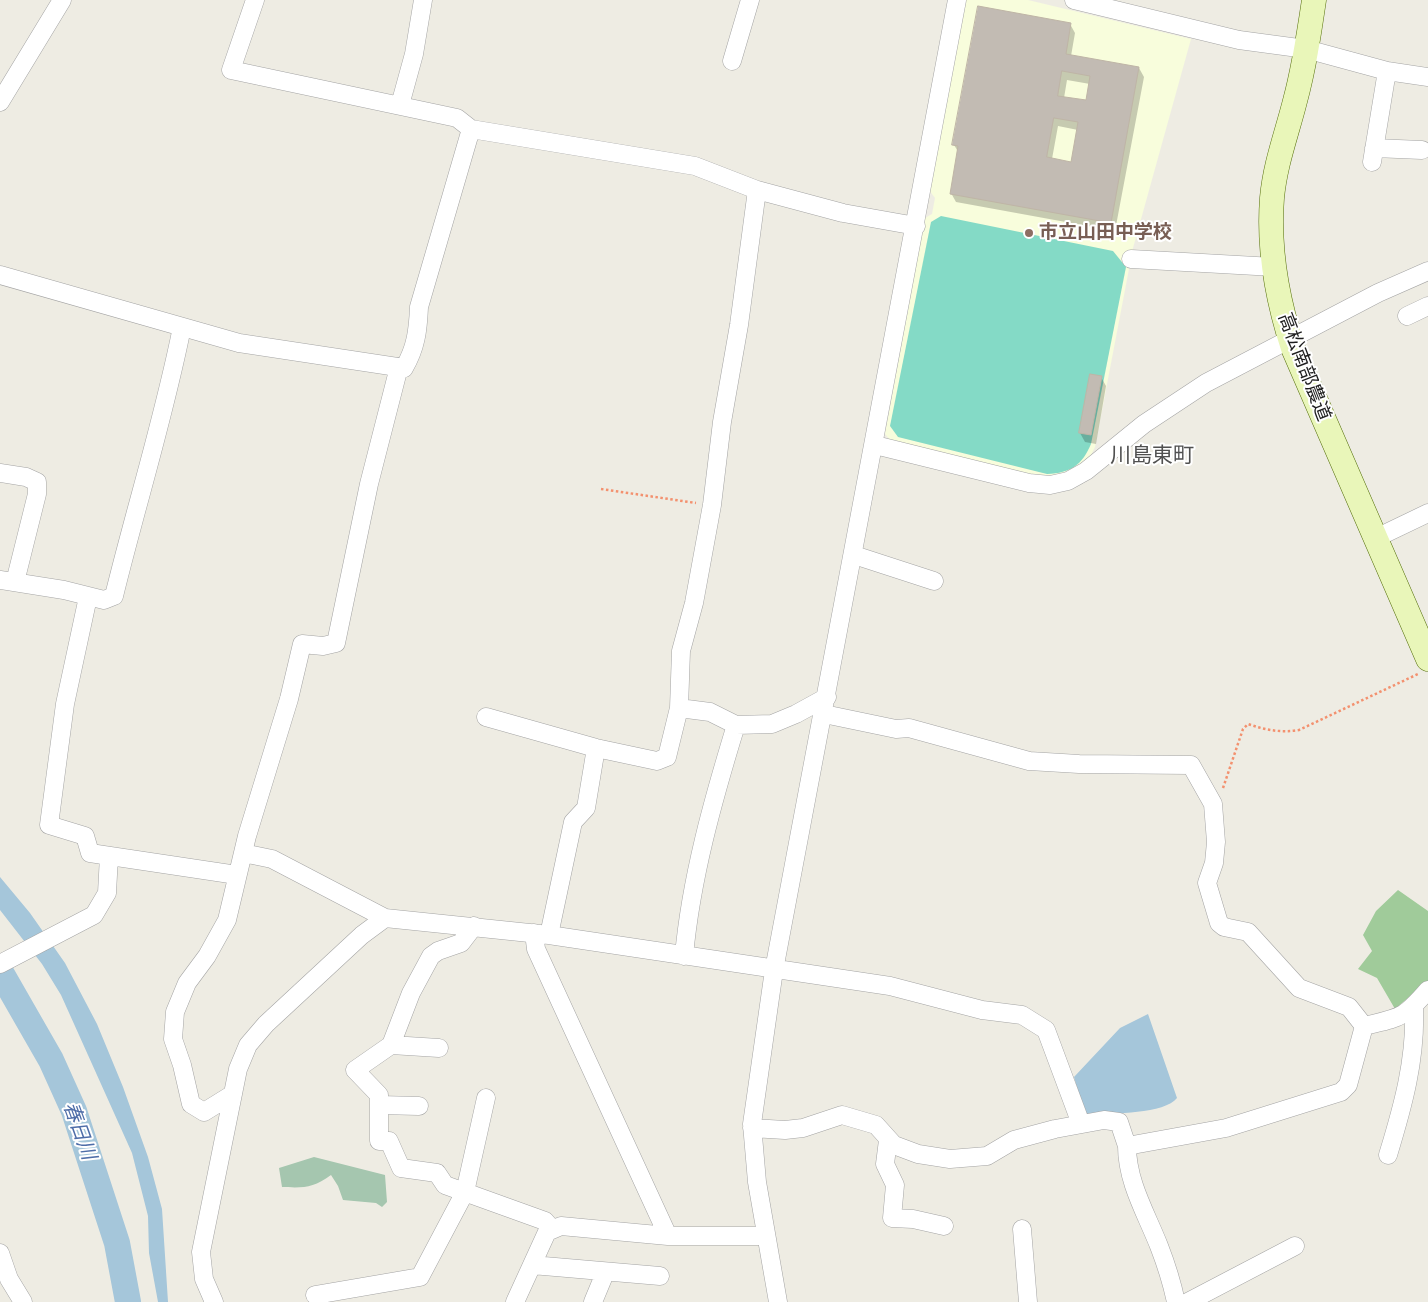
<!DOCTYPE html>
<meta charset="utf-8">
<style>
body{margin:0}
canvas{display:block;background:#eeece3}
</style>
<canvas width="1428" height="1302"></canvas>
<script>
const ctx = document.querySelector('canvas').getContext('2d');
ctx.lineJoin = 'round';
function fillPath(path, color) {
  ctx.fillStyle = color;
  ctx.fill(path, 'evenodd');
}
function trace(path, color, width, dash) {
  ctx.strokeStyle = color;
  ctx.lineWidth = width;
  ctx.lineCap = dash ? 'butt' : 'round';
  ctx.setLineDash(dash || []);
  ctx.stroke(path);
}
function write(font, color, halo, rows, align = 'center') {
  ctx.font = font + ' Karla,"Noto Sans JP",sans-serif';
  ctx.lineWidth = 4;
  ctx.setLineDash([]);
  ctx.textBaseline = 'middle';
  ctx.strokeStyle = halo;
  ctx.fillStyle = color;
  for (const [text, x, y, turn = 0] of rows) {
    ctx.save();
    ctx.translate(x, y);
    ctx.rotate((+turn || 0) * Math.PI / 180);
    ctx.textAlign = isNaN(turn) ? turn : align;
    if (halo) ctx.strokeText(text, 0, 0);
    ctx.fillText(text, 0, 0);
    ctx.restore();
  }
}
fillPath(new Path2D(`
 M961,0H1028L1191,39L1133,248L1095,447L1086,465L1049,480L891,441L885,434L925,218L932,214L935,198L929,190Z`), '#f8fddc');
fillPath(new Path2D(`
 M1398,890L1428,911V981L1395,1009L1377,978L1358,969L1372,951L1363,935L1376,911Z`), '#a0cb9a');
fillPath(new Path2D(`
 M314,1157L385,1175L387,1202L382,1207L376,1203L343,1200L338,1186L331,1175C313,1188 304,1188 282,1187L279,1168Z`), '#a5c6af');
fillPath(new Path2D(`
 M941,216L1113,251L1126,267L1091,444C1082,465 1071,473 1047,474L898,437L890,426L931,222Z`), '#84dac6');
fillPath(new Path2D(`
 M0,877L30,913L65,963L97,1024L123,1087L148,1157L162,1209L168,1302H158L149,1253L148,1216L132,1153L61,995L42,964L0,910Z
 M1148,1014L1177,1098C1165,1114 1112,1113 1092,1115L1084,1113L1074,1077L1120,1028Z`), '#a5c6da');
fillPath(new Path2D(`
 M1070,24L1075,33L1071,56L1139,68L1144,77L1115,231L956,202L951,193L959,153L954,145ZM1067,80L1090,84L1087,102L1064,98ZM1058,126L1078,130L1072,163L1052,159Z
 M1101,377L1106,386L1096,444L1085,442L1080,433Z`), '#0003');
trace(new Path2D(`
 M0,971L51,1060L74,1111L117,1243L128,1302`), '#a5c6da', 26);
const building = new Path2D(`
 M978,6L1071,23L1066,54L1139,67L1111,223L950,194L958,146L952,145ZM1062,71L1090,76L1086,100L1058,96ZM1054,118L1078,122L1071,162L1047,157Z
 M1090,374L1102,376L1091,435L1079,433Z`);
fillPath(building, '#c2bbb3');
trace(building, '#bfb5a6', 1);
const street = new Path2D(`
 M255,0L231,70L457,118L471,129
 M1074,0L1239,40L1306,49L1387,71L1428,77
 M732,61L750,0
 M0,102L62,0
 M400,105L414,54L423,0
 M1374,148L1422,150
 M1372,162L1387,71
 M1131,259L1274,267
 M0,275L239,343L404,368C416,348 418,330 419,307L471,129L695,166L757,190L843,213L916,226
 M1407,316L1428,306
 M875,445L1029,483L1050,485L1068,481L1086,471L1144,424L1206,383L1378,293L1428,271
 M0,473L26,477L37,482V494L15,582
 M1376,538L1428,513
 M854,555L934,581
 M0,580L64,590L104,600L114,596C136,506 164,418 182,327
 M88,597L65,704L49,825L85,836L90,853L237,875
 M679,708L710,712L736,725L772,724L796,714L827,697
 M824,714L896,729L909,728L1029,761L1079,764L1191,765L1213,804L1216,842L1214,863L1207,883L1219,923L1224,927L1248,932L1299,988L1349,1007L1364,1026
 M486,717L596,748L657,761L667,757L679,708L681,651L694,603L712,505L722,422L739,325L757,190
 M243,853L272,859L385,918L549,935L890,986L982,1010L1022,1015L1046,1030L1081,1124
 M474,926L461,943L438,951L431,956L411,993L391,1045L355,1070L379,1095V1141H389L401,1168L437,1173L445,1185L545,1221L552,1229
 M534,933L536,949L668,1236
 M549,935L573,822L586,808L596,748
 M684,956C691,878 713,800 736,725
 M0,964L94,915L107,893L109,856
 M391,1045L439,1048
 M233,1094L204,1112L191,1104L182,1065L173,1039L175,1012L187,983L207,956L227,920L247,836L289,699L302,644L323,646L336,643L369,484L399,367
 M379,1105L419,1106
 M752,1128L785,1130L803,1128L842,1115L876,1125L894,1145L918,1154L950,1159L987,1156L1014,1140L1055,1129L1104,1120L1119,1122L1127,1146L1226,1128L1341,1092L1348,1085L1364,1026C1401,1017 1403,1019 1428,990
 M888,1140L885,1164L895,1185L892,1218L913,1219L944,1226
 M1127,1146C1127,1182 1146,1213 1159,1246C1166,1264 1172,1283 1176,1302
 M1388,1155C1403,1106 1416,1059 1414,1008
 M1022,1229L1028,1302
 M0,1253L9,1279L23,1302
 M532,1265L660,1276
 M315,1295L420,1277L465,1192L486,1098
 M214,1302L204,1279L201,1252L238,1069L248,1045L266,1024L362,935L385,918
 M515,1302L547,1232L561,1226L668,1236H765
 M593,1302L605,1273
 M778,1302L757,1182L752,1124L774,970L957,0
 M1188,1302L1295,1246`);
const secondary = new Path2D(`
 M1314,0C1309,34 1304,68 1295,101C1287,133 1275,164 1272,198C1268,249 1277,299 1293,348L1428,659`);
trace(street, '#a4a4a4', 19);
trace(secondary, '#546e0a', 25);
trace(new Path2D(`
 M601,489L696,503
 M1223,788L1243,729L1248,724C1265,730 1281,733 1299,730L1418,674`), '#f3916f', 2.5, [2.5, 2.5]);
trace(street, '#fff', 18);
trace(secondary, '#e9f6b9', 24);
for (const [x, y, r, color] of [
 [1029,233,5,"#8d6e63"]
]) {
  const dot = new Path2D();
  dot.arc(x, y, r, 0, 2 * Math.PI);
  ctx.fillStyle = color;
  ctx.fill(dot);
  trace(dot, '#fff', 2);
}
write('bold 19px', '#785e54', '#fff', [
 ["市立山田中学校",1039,233]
], 'left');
write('19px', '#1d1d1d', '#fff', [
 ["高松南部農道",1304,367,69]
]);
write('italic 20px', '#4e6da8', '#fff', [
 ["春日川",79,1131,70]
]);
write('21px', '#505050', '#fff', [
 ["川島東町",1152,456]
]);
</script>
